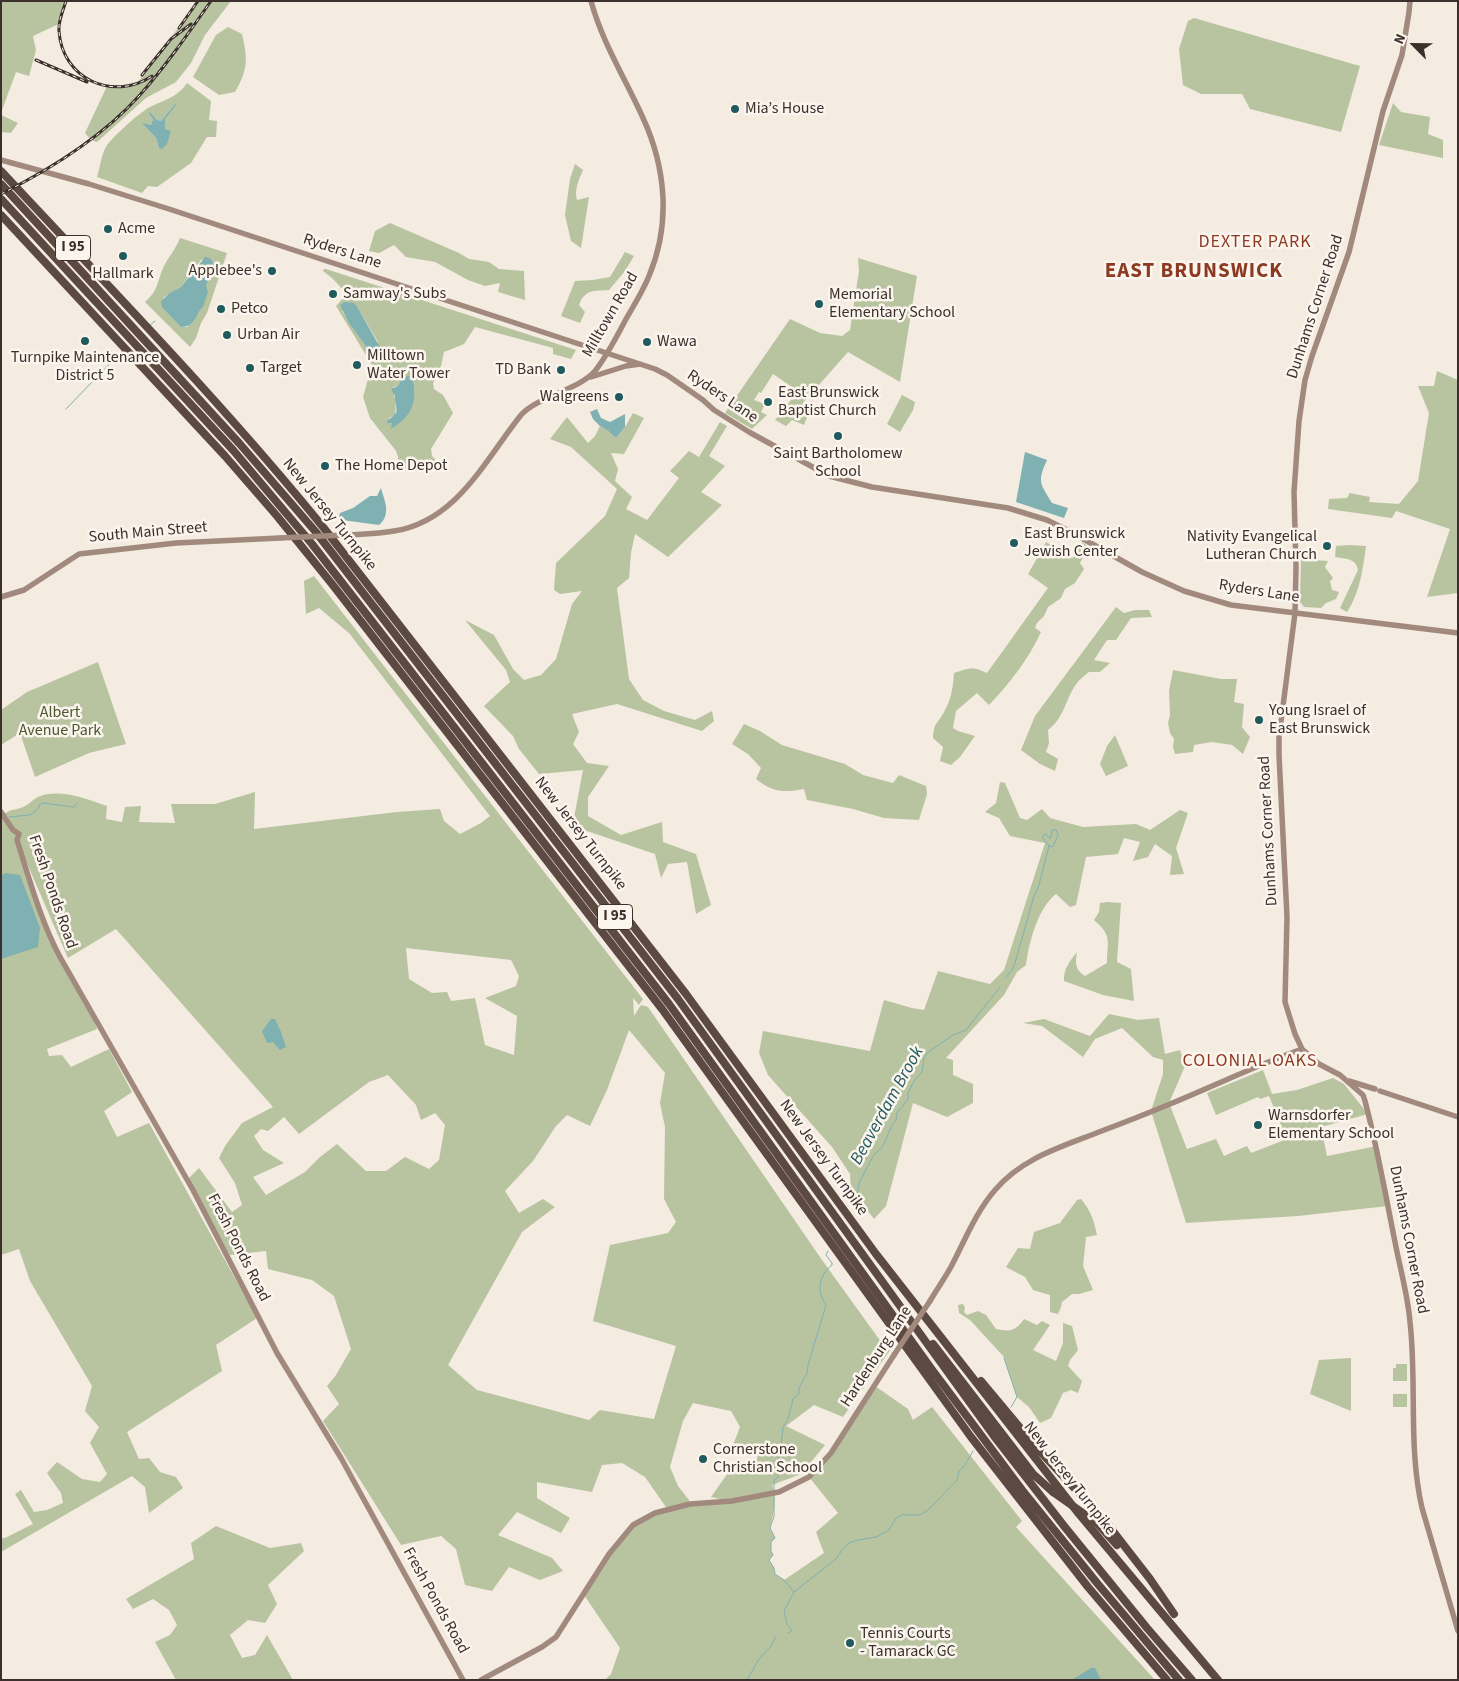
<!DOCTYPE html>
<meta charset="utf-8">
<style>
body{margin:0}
#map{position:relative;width:1459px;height:1681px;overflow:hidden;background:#f4ebe1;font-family:"Source Sans 3",sans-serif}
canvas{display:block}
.frame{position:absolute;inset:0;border:2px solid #3b302b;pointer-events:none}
.north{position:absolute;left:1389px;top:20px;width:50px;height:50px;-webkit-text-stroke:4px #fbf5ee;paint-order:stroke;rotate:293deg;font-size:14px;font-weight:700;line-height:20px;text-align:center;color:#3b302b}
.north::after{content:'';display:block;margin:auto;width:18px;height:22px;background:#3b302b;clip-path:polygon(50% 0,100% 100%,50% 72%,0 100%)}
</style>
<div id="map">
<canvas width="1459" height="1681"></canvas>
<div class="frame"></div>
<div class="north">N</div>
</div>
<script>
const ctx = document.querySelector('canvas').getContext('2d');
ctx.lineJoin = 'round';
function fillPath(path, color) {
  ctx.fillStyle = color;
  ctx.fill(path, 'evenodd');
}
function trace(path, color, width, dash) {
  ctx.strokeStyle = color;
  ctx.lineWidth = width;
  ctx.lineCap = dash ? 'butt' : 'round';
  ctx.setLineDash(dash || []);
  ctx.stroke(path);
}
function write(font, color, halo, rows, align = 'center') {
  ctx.font = font + ' "Source Sans 3",sans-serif';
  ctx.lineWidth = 5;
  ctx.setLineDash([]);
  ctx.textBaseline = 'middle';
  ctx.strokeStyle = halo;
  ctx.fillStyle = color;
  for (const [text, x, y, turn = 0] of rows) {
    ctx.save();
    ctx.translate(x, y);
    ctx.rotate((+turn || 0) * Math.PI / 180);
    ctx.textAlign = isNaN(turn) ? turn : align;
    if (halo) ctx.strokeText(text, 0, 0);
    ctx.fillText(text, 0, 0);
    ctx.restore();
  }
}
fillPath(new Path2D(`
 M1,1H67L61,23L33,36L36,50L29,76L16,72L1,113Z
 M198,1H231L205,35L191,63L176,82L146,98L97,142L91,140L85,133L107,86H135Z
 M1194,18L1360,66L1341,132L1250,109L1242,94H1201L1183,85L1179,49L1188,21Z
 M228,27L242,34C248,59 248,70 235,92L219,95L193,77L216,35Z
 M187,83L211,101L209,120L217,121L216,137H207L191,163L157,187L148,186L142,193L97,177C100,168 101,155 106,147C111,138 142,110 152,106C165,100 179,96 187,83ZM175,104L165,119V129L170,131L159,148L156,138L143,124L151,125L153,119L150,112L157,120L161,121Z
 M1393,103L1401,112L1430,117L1428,134L1443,140V158L1379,145Z
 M1,115L18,123L11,133L1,132Z
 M575,164L583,170C579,179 574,190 577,200L589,197L581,248L571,241L565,215L570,179Z
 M390,223L459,253L469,259L489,262L499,269L524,271L525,300L498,292L500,283L485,286L468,280L435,262L406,257L394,245L379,253L369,251L375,231Z
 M180,238L227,253L207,313L201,323L196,338L190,347L145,302C159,290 157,281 164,266C169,256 176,249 180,238ZM209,258C216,265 213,276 207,282L194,321L187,327H181L163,298L181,287L201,260Z
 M625,252L634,256L625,271L609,290C594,291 585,289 579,305L585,312L580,323L561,316L575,281L593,280L610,277Z
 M858,258L917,276L900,382L848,352L802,404L810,410L804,425L792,420L786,426L775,420L798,391L773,374L761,393L759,392L754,400L765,404L761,412L767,415L752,429L725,413L790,319L820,333L842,336L850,330L859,271Z
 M324,269H326L576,350L571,359L553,354V348L475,327L464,344L444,352L439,375L433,383L434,389L443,395L453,413L431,449L432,456L446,471L407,468L398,471V457L396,451L370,418L363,397L372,365L336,306L347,294L332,278L323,271ZM358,308L378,342L371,353L342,311ZM407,376L409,380H413C418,402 410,417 392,428V422L389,418L395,415C397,407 394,396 393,387L398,386L401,380Z
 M1437,371L1458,380V593L1427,597L1450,529L1396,511L1392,518L1328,509L1329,499L1347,498L1350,493L1370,497L1369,502L1399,504L1418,481L1429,413L1418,386H1434Z
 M902,395L915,402L913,410L900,432L887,424Z
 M633,413L644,418L624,454L611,453L618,469L615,481L632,497L626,509L647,520L679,478L670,471L689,451L699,457L720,422L727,426L709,456L725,466L701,492L722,505L668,557L635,534L631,553L629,578L617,588L629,679L643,700L664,711L695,720L712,711L714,721L702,731L617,704L572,714L579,732L573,744L587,763L609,766L588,797V816L621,835L662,822L663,842L696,854L711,905L696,914L687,862L668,864L661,878L655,854L584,830L574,818L583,770L539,774L519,749L513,736L484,706L510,682L506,670L465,620L494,635L513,669L524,680L541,675L556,659L572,604L582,591L560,594L554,590L556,563L605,516L617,489L571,447L550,439L567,417L588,443L595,436L600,426L608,431L616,438L625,427Z
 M1046,542L1073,558L1082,542L1089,547L1080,563L1084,569L1075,583L1065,589L1061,598L1048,607L1044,616L1037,623L1035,628L1041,632C1028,660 1010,683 989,705L977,693L956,711L953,728L958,731L975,736L960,757L951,765L940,761L943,747L933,738C934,722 937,725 944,712C951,700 953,688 954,673C969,668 972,666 987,673L1048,588L1028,574Z
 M1349,545L1366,546C1363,568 1360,593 1347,612L1340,608L1358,570C1356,558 1346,559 1335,557L1336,546Z
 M1301,559L1328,561L1325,567L1333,578L1330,581L1332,590L1339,592L1336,599L1326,603L1321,608L1304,607L1300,602Z
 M314,576L643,999L639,1005L633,998L634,1016L641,1005L648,1007L822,1260L884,1346H893L843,1417L814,1405L786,1426L825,1445L801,1474L772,1485C778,1498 773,1515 770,1528L775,1538L771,1542V1551L773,1555L769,1560L774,1568L775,1574L784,1580L824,1553L816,1532L838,1513L809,1477L816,1470L875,1386L908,1409L913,1420L932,1407L1022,1521L1016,1527L1155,1680H605L611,1674L620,1648L584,1595L609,1554L633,1525L668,1510L645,1477L622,1463L602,1465L592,1492L537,1482V1498L570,1518L561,1533L517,1512L498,1535L552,1558L563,1571L540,1580L509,1567L492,1591L465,1585L456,1549L441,1536L401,1545L323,1421L339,1404L327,1386L336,1375L351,1349L334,1296L312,1280L268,1269L266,1251L230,1255L186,1181L199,1168L232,1212L242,1205L235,1183L219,1158L225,1146L242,1123L273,1107L116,929L68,958L23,854L50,935L87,1001L97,1029L47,1049L49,1056L62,1055L71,1067L109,1049L132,1092L104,1111L117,1137L149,1123L257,1318L216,1345L222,1371L127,1432L139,1459L149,1458L160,1472L176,1477L183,1488L149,1513L145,1487L132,1476L1,1552V1538H5L33,1524L15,1494L21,1490L34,1512L47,1510L63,1503L61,1493L47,1473L57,1462L82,1479L100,1482L107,1474L90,1443L99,1427L85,1411L92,1386L30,1281L19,1249L1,1255V817C13,806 14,812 25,806C30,804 33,799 38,797C60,788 86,799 107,806L106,819L122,822L125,807L141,806L139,822L175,823L171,804H215L255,792L254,829L397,812L440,809L444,821L460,834L481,823L490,816L349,633L319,608L306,614L304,581ZM406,948L511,960L519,976L516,986L485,998L517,1016L514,1055L485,1045L475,998L451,1001L447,992L432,993L409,979ZM629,1030L665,1073L660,1103L665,1127L664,1199L676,1222L668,1233L610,1245L593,1321L676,1346L654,1419L600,1410L589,1420L477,1390L448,1365L522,1232L555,1207L543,1199L519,1213L505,1191L533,1161L556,1126L567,1115L590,1126L607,1090ZM388,1075L416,1105L421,1120L435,1113L445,1125L439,1160L429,1169L405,1157L386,1171H366L337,1144L320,1157L305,1172L266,1195L253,1177L284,1163L263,1150L254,1136L261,1129L268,1131L284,1117L299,1134L369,1082ZM693,1403L731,1411L740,1427L733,1445L758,1452L755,1473H728L711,1497L728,1501L690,1504L689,1500L678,1486L670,1467L683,1421Z
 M1116,607L1124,613L1135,610H1149L1152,617L1131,618L1116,640H1107L1094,660L1110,663L1100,672H1089C1085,675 1080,679 1077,683C1065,699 1065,717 1048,730L1049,743L1046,752L1058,759L1055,771L1040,764L1021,750L1035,716Z
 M98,662L126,744L89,753L35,777L20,733L1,745V710L27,692Z
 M1173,670L1221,679H1237L1234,702L1244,704L1242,727L1250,737L1243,754L1232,745L1212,742L1194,745L1193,752L1175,754L1173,747L1174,739L1170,733L1168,723L1170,715L1169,691Z
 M744,724L760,731L782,745L845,764L863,775L893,783L899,775L926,786L927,794L919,820L884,818L853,809L807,800L804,789C784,793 772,792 756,779L761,768L748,754L732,744Z
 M1115,735L1128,766L1106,776L1100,764L1107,746Z
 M1000,782L1005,783L1020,818L1027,820L1042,809L1050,818L1083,827L1136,824L1150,830L1180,810L1188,813L1176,848L1184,874L1170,875L1172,856L1155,844L1148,857L1133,861L1140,842L1124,838L1118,854L1086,857L1076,905L1070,907L1056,894C1038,908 1029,942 1026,965L1017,972L1004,995L946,1058L953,1060V1075L973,1084V1103L947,1117L913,1103L886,1206L874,1219L851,1189L850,1174L832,1147L768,1075L759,1053L763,1031L870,1051L884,1000L912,1008L924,1010L938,971L990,984L1004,970L1045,843L1010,836L999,818L985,812L996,803Z
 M1108,902L1121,903L1117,962L1131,969L1134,1001L1103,995L1064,981C1063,969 1070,961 1077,952C1075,963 1075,970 1085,976L1107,963C1107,941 1113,936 1094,920L1099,912L1100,903Z
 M1109,1014L1138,1020L1159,1018L1165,1054L1180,1050L1185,1066L1169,1103L1187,1149L1216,1139L1224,1156L1247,1146L1251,1153L1287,1139L1269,1096L1260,1099L1258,1097L1216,1115L1207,1093L1263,1070L1272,1094L1297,1090L1333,1078L1344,1084L1368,1114L1321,1127L1327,1156L1377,1146L1388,1206L1298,1216L1186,1223L1151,1111L1163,1074V1060L1153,1057L1122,1028L1095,1039L1083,1057L1042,1026L1023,1023L1044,1019L1090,1036Z
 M1081,1199C1091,1211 1094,1221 1097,1235L1086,1237L1083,1266L1093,1290L1079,1294H1072L1062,1302L1061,1307L1058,1314L1050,1312V1295L1033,1290L1025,1277L1006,1267L1018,1248L1030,1249L1034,1232L1060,1223L1077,1200Z
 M963,1304L965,1308L964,1312L967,1315L978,1311L986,1315L996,1329C1010,1332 1016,1331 1024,1319L1037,1325L1042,1321L1050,1325L1033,1350L1056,1361L1063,1343V1323L1072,1326L1078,1350L1070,1360L1068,1366L1082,1381L1078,1393L1071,1390L1063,1393L1051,1418L1040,1423L1029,1407L1017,1397L1004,1357L970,1320L959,1313L958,1305Z
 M1351,1358V1411L1310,1394L1319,1360Z
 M1396,1364H1407V1381H1393V1368H1396Z
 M1393,1394H1407V1407H1393Z
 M216,1526L270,1548L301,1543L304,1551L268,1585L277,1604L265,1623L248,1620L230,1635L242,1658L255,1655L267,1635L293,1680H176L155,1642L170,1635L177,1625L169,1610L153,1599L133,1609L126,1599L194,1559L191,1543Z`), '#b8c4a0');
fillPath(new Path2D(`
 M175,104L176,105L165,119V129L171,131L167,144L162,149L159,148L156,138L142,123L151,125L153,119L149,113L150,112L157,120L161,121Z
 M205,257L210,258C219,269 209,276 206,286L208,292L203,307C194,314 198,326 181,327L162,307L161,301L170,293L181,287Z
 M345,302L354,303L358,308L381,349L379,353H371L349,323L340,305Z
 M407,376H409V380H413C418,403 411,417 391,429L392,423H388L386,422C389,419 394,416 396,413C398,408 394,402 395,396L391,389L398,386L401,380Z
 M597,409L601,418L610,422L625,414V427L616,438L608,431L600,426L593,419L590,412Z
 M1025,452L1047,460C1037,482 1040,483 1052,503L1068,508L1064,518L1016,502Z
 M381,488C384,500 392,514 379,525L342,520L339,517L340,513L353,508L370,496H377Z
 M5,873L20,875L40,928L38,947L1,959V876Z
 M271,1019H275L281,1032L286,1047L280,1050L273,1042L267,1043L262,1031Z
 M1091,1668H1095L1101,1680H1072Z`), '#7fb0b2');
trace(new Path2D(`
 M150,325L155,321
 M66,409L122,351
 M9,817L30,815L39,808V805L43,803L74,807L77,803
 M1053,830H1056L1058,835L1053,847L1049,846L1042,837L1045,834L1050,838Z
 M1006,977L1012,970L1015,963L1034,896L1039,885L1049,846
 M854,1205L857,1197L859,1183L873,1156L883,1146L892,1125L896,1120L897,1113L908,1099V1093L914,1081L922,1072L924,1058L928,1052L953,1035L966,1030L1000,987
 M1004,1358L1017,1397L1011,1407
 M774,1490V1480L778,1477L777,1461L780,1455L783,1427L788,1419L793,1399L799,1394V1388L807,1373L808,1365L826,1305C816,1291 819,1275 832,1265V1263L826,1255L828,1251
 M774,1497V1516L770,1528L775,1538L771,1542V1551L773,1555L769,1560L774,1568L775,1574L784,1580L794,1592L784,1611L787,1624L792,1631L788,1633
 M794,1592L836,1559L842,1550L849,1543L858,1540L876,1537L889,1530L896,1518L902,1515H920L929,1509L957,1480L959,1471L965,1465L973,1451
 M747,1680L759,1659L771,1646L776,1636`), '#7fb0b2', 1);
trace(new Path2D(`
 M1410,1L1409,12L1402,55L1383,111L1349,252L1312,356L1305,380L1299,421L1294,492L1296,567L1295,613L1279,737V755L1287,917L1285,1002L1295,1034L1302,1049L1319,1064L1340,1075L1363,1095L1365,1101C1378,1150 1386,1198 1396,1247C1401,1272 1408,1297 1410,1322C1417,1384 1408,1447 1422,1508L1458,1631
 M1,160L89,184L169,209L655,369L667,375L703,400L714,410L749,432L829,476L872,487L1008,508L1047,520L1071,532L1142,572L1184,591L1231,605L1458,633
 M591,377L626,366L640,364
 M345,535C362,534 378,534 394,531C457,521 485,460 521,415C537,397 580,389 595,371C607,356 617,336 626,319C634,305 643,291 649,276C671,224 666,168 643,118C626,80 602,42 591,1
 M1,597L24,590L79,554L176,543L280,538
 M1,812L13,830L19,834L17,840C29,878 41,922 60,957L193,1190L277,1353L341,1458L463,1680
 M1349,1081L1375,1089
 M1380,1091L1458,1117
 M930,1301C937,1289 945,1278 952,1265C965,1240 976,1212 995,1190C1022,1158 1061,1147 1099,1132C1123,1123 1146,1114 1170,1104C1214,1086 1257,1065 1302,1049
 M481,1680L542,1647L556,1637L609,1554L633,1525L655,1513L690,1504L732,1501L779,1492L809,1477L831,1453L894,1355`), '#a18a7d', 5.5);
trace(new Path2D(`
 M1,171C110,288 222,403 323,527L686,994L876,1254L1079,1514L1218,1680
 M1,184L239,443L315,531L678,999L994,1436L1064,1526L1147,1628L1192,1680
 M1,199L233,450L312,544L669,1004L933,1371L1022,1490L1097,1583L1179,1680
 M1,215L225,456L277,516L332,584L662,1009L971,1437L1088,1587L1167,1680
 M933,1344L1033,1474L1053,1492
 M981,1381L1037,1448L1105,1521L1150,1579L1174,1614
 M1097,1523L1117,1545`), '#5c4a42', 8);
const rail = new Path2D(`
 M66,1C63,11 58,21 59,31C62,79 113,102 152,76
 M179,28L198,1
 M36,60L87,82
 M142,75L171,39L191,24
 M1,194C51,169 101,138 139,96C165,67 188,34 211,1`);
trace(rail, '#3b302b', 3);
trace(rail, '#fbf5ee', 1, [4]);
trace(new Path2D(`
 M280,538L345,535
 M894,1355L930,1301`), '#a18a7d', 5.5);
trace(new Path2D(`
 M1053,1492L1097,1523`), '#5c4a42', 8);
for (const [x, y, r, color] of [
 [735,109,5,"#1f5a5e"],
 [108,229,5,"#1f5a5e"],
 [123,256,5,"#1f5a5e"],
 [272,271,5,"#1f5a5e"],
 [333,294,5,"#1f5a5e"],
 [819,304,5,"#1f5a5e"],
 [221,309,5,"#1f5a5e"],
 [227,335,5,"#1f5a5e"],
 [85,341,5,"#1f5a5e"],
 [647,342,5,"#1f5a5e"],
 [357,365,5,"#1f5a5e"],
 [250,368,5,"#1f5a5e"],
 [561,370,5,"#1f5a5e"],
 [619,397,5,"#1f5a5e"],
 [768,402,5,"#1f5a5e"],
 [838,436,5,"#1f5a5e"],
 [325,466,5,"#1f5a5e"],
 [1014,543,5,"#1f5a5e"],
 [1327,546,5,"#1f5a5e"],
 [1259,720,5,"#1f5a5e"],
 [1258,1125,5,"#1f5a5e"],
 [703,1459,5,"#1f5a5e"],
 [850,1643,5,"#1f5a5e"]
]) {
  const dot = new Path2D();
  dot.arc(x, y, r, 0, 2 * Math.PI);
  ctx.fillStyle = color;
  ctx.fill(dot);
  trace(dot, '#fbf5ee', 2);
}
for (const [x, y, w] of [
 [73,248,35],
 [615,917,35]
]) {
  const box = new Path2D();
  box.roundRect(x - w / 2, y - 12.5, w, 25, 4);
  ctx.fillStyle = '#fbf5ee';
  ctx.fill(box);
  trace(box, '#3b302b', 1);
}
write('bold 15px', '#3b302b', null, [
 ["I 95",73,248],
 ["I 95",615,917]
]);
write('16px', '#3b302b', '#fbf5ee', [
 ["Mia’s House",745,109],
 ["Acme",118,229],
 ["Applebee's",262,271,"right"],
 ["Hallmark",123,274,"center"],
 ["Samway's Subs",343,294],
 ["Memorial",829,295],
 ["Elementary School",829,313],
 ["Petco",231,309],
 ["Urban Air",237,335],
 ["Wawa",657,342],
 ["Milltown",367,356],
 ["Water Tower",367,374],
 ["Turnpike Maintenance",85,358,"center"],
 ["District 5",85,376,"center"],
 ["Target",260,368],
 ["TD Bank",551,370,"right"],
 ["East Brunswick",778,393],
 ["Baptist Church",778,411],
 ["Walgreens",609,397,"right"],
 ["Saint Bartholomew",838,454,"center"],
 ["School",838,472,"center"],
 ["The Home Depot",335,466],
 ["East Brunswick",1024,534],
 ["Jewish Center",1024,552],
 ["Nativity Evangelical",1317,537,"right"],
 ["Lutheran Church",1317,555,"right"],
 ["Young Israel of",1269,711],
 ["East Brunswick",1269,729],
 ["Warnsdorfer",1268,1116],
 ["Elementary School",1268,1134],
 ["Cornerstone",713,1450],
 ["Christian School",713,1468],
 ["Tennis Courts",860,1634],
 ["- Tamarack GC",860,1652]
], 'left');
write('16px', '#3b302b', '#fbf5ee', [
 ["Ryders Lane",342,252,18],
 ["Dunhams Corner Road",1316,307,-72],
 ["Milltown Road",611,315,-60],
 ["Ryders Lane",722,397,34],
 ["New Jersey Turnpike",329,515,51],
 ["South Main Street",148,533,-5],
 ["Ryders Lane",1259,592,9],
 ["Dunhams Corner Road",1269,831,-93],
 ["New Jersey Turnpike",580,834,52],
 ["Fresh Ponds Road",52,892,71],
 ["New Jersey Turnpike",823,1158,54],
 ["Dunhams Corner Road",1408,1240,79],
 ["Fresh Ponds Road",238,1248,63],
 ["Hardenburg Lane",877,1357,-57],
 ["New Jersey Turnpike",1069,1479,52],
 ["Fresh Ponds Road",435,1601,61]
]);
write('16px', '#4a5a2e', '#fbf5ee', [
 ["Albert",60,713],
 ["Avenue Park",60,731]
]);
ctx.letterSpacing = '1px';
write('18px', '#8c3b22', '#fbf5ee', [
 ["DEXTER PARK",1255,243],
 ["COLONIAL OAKS",1250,1062]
]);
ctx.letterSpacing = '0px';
write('italic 18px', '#1f5a5e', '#fbf5ee', [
 ["Beaverdam Brook",888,1106,-61]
]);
ctx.letterSpacing = '1px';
write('bold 21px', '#8c3b22', '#fbf5ee', [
 ["EAST BRUNSWICK",1194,272]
]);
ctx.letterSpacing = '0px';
</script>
